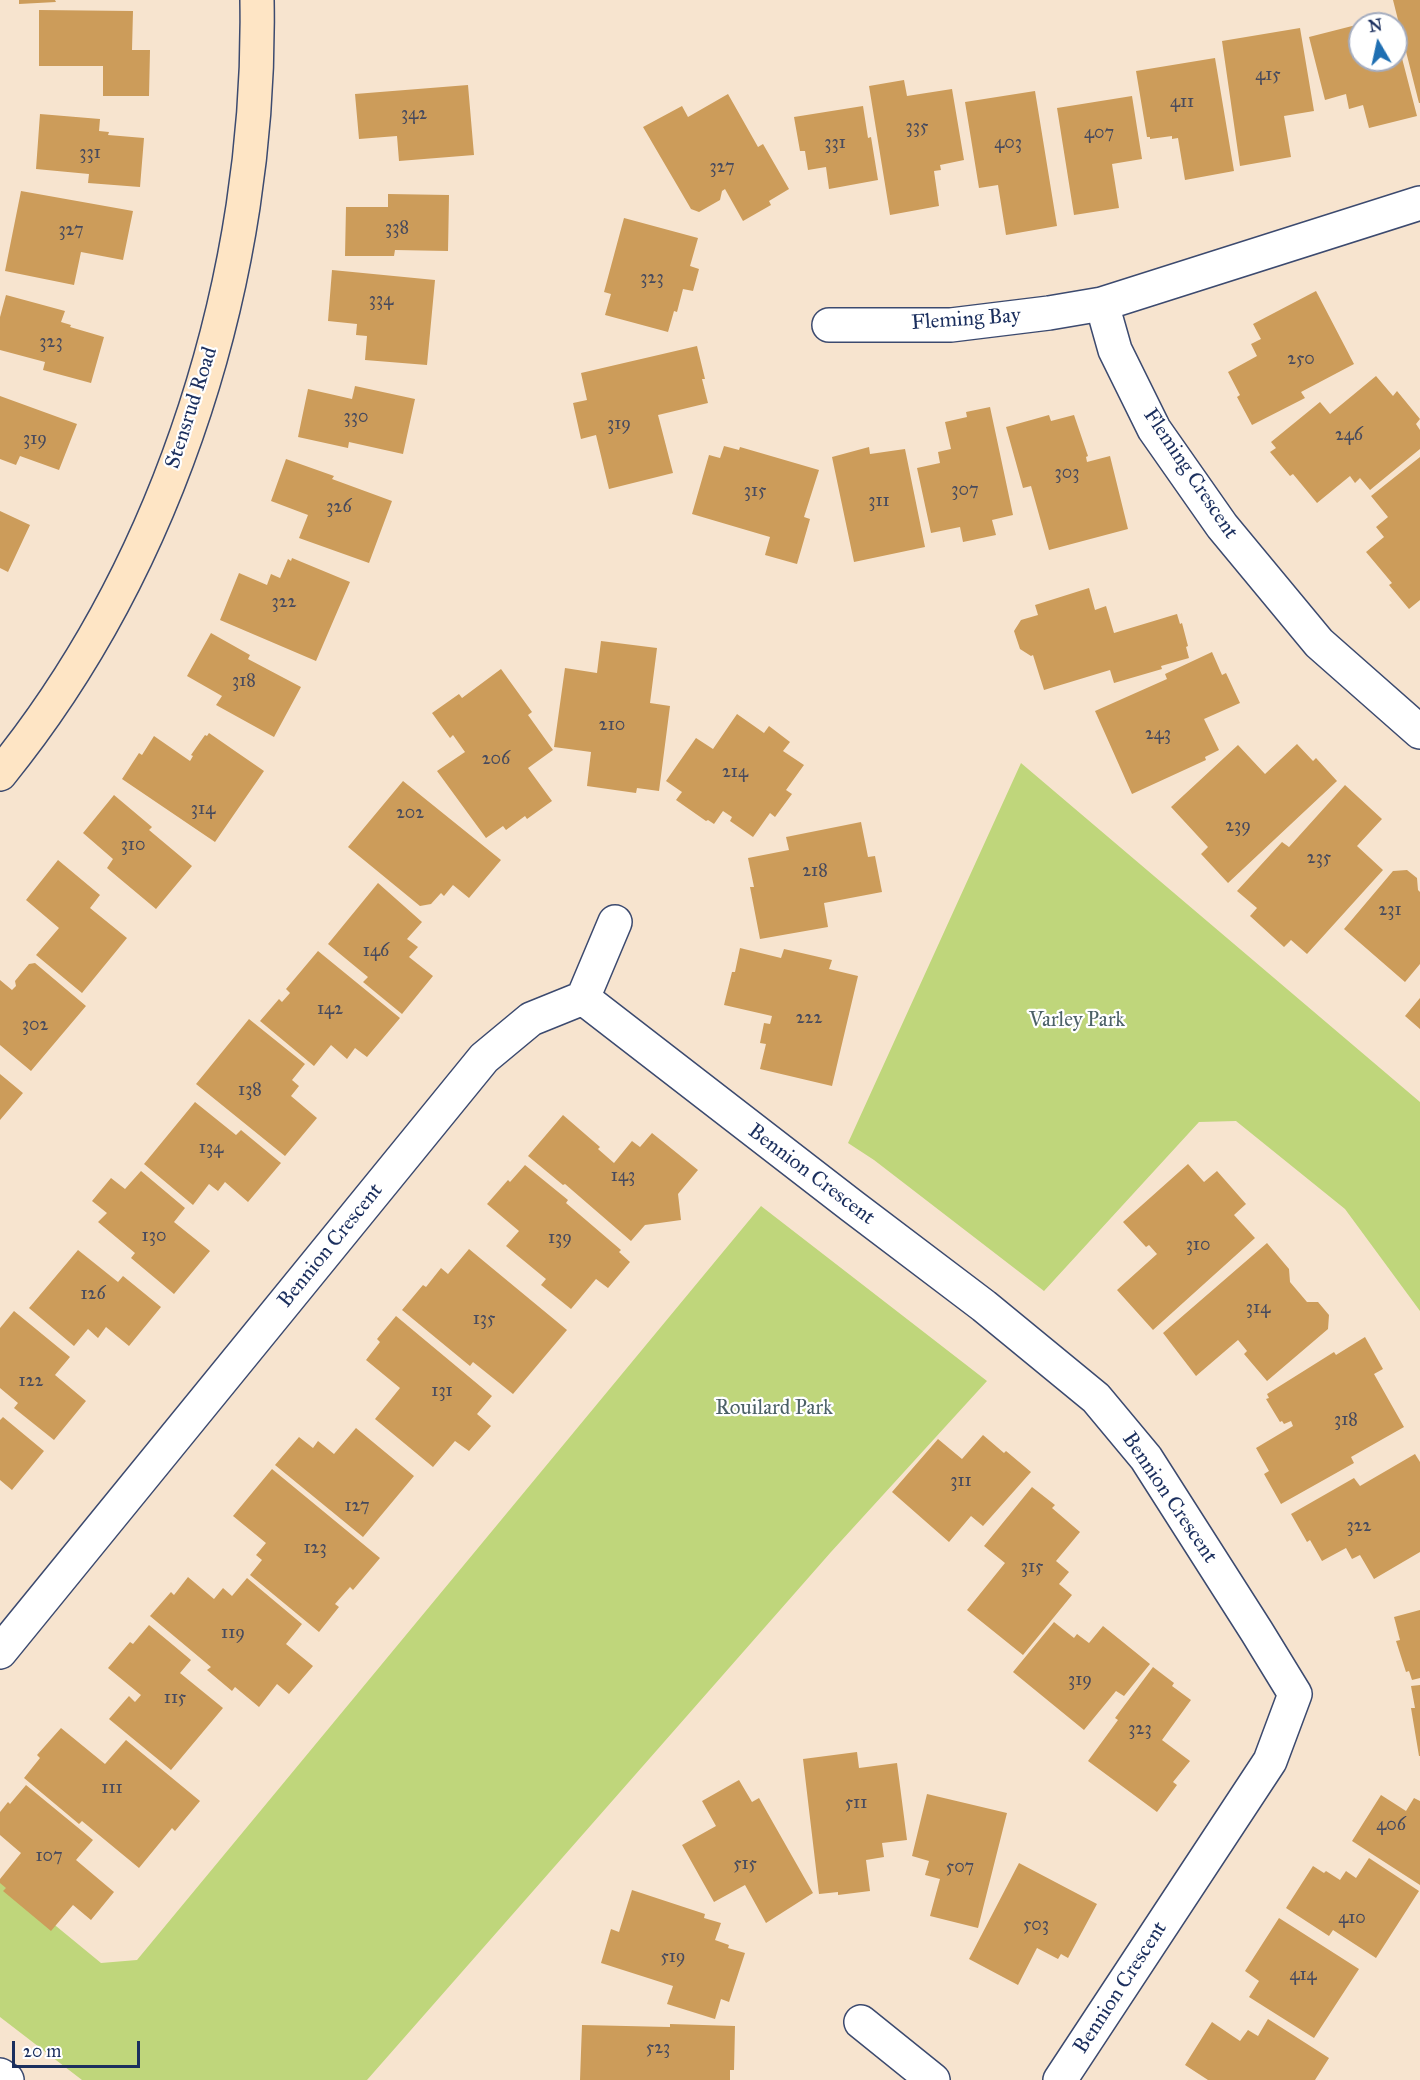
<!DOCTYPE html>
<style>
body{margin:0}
#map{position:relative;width:1420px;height:2080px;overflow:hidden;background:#f7e4cf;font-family:"IM FELL Great Primer",serif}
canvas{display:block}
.north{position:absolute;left:1348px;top:12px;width:60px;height:60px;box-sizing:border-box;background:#fff;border:2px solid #a4acbf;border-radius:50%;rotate:351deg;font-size:16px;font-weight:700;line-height:24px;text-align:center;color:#1b2f5e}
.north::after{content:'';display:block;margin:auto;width:21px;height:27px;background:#1f6fb2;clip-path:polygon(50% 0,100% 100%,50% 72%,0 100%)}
.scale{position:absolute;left:12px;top:2041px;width:128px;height:27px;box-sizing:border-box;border:3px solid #1b2f5e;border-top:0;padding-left:8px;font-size:18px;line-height:21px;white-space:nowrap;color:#1b2f5e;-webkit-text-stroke:4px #fff;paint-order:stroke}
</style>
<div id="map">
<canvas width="1420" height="2080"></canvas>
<div class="north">N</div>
<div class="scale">20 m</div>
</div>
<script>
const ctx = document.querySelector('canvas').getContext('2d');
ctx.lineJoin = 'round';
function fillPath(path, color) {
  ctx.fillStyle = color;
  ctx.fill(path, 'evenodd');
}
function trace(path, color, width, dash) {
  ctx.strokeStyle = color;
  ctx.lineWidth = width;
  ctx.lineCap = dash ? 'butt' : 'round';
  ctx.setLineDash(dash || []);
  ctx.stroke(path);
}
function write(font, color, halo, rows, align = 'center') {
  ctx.font = font + ' "IM FELL Great Primer",serif';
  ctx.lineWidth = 4.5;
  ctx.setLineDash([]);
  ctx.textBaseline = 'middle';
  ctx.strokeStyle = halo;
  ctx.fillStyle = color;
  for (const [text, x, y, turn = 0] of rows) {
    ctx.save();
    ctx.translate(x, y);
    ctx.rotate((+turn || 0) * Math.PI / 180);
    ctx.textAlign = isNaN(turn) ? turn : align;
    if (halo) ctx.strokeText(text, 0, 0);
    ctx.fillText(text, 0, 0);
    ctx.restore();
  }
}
fillPath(new Path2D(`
 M1021,763L1420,1102V1311L1345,1209L1236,1121L1199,1122L1044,1291L874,1160L848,1143Z
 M761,1206L987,1381L831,1552L367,2080H82L0,2017V1880L101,1963L137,1960Z`), '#bfd67b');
fillPath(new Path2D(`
 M19,0H55L56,2L19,4Z
 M1393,0H1420V103H1419Z
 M39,10L133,11L132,50H150L149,96H103V66H39Z
 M1390,16L1393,24H1361V23Z
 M1360,24V60H1396L1397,39L1417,116L1369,128L1363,105L1349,109L1346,94L1325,100L1309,37Z
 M1300,28L1314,111L1284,116L1291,157L1240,166L1222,41Z
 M1215,58L1234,171L1185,180L1178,138L1172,139V136L1150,139V137H1147L1136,71Z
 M904,80L907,96L952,89L964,160L940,165L941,170L934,171L939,206L890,215L869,86Z
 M468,85L474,155L399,161L397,136L359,139L355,94Z
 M1035,91L1057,226L1006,235L998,185L979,188L965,102Z
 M728,94L758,147L763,144L789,189L769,201L771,205L743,221L725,189L722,191L720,200L699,212L691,209L643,127L682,106L688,117Z
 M1132,96L1142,159L1112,164L1119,208L1074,215L1057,108Z
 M863,106L868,138L871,137L878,180L829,189L826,167L808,170L805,151H800L794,117Z
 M40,114L100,119L99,131L109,132L108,135L144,138L140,187L88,183L89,174L36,169Z
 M21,191L133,211L123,260L81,252L74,285L5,271Z
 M388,194L449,195L448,251L395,250L394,256H345L346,207H388Z
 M624,218L698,238L690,266L699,269L693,291L683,289L677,312L674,311L668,332L605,315L611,294L604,292Z
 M332,270L435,280L427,365L365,360L367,336L356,335L357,324L328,321Z
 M1316,291L1354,364L1301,392L1305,398L1252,425L1237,397L1240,395L1228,372L1257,356L1251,344L1261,339L1253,324Z
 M6,295L65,311L61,322L71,325L70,327L104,337L91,383L43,370L45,362L0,350V317Z
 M697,346L705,379H702L708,403L658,415L673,473L609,489L596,435L581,439L573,403L587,400L581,373Z
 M1376,376L1393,396L1397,391L1420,419L1416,424L1420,430V449L1370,490L1360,478L1355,483L1350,476L1317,503L1293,474L1290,476L1270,452L1276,448L1271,442L1320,402L1330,414Z
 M355,386L415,399L403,454L349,442L348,448L298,437L308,389L352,399Z
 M0,396L77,424L59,470L20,456L16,465L0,459Z
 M990,407L1013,515L992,520L996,535L963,542L960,527L931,533L917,468L940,463L938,452L951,449L945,422L967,417L966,412Z
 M1049,415L1051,421L1074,415L1088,456L1086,457L1087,462L1110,456L1128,529L1049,550L1031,486L1023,488L1006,427Z
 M724,446L739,450L740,447L819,470L804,517L810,519L797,564L765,555L770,537L692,514L709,455L720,458Z
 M869,447L870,454L905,449L925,547L854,562L832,457Z
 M1420,457V600L1409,609L1389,585L1392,583L1366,552L1384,537L1376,527L1388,517L1371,496Z
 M286,459L334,476L332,479L392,501L369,563L299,538L308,515L271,501Z
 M0,511L30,525L8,572L0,568Z
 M292,558L350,582L316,661L220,620L239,573L267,585L271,574L280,578L288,559L291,561Z
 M1089,588L1095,610L1106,606L1114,633L1177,614L1180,624L1182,623L1188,646L1186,647L1189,658L1161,666L1162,669L1114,683L1110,670L1044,690L1033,655L1031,656L1020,649L1014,631L1021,620L1038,615L1035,605Z
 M211,633L250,655L248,659L301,687L274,737L216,705L222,696L187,676Z
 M601,641L657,648L650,703L670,706L659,791L637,788L636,793L587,786L591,752L554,747L565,668L597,673Z
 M1212,652L1222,675L1226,673L1240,703L1204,719L1219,750L1205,757L1206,760L1132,794L1095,711L1167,679L1165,674Z
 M501,669L532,712L528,715L553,750L528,768L552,801L527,819L525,816L506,830L503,826L486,838L437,771L465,752L453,735L450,738L432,713L459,694L462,698Z
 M737,714L764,733L769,726L790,742L783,751L804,765L786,790L792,794L775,817L770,813L753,837L730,821L732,817L723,811L714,824L708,820L706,821L676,800L682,792L666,781L696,738L713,749Z
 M209,733L264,771L215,842L122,779L139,753L142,755L154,736L190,761L193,756L191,755L205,735L207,736Z
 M1297,744L1313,761L1316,758L1337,781L1228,883L1201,854L1208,847L1171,807L1238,745L1265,774Z
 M403,781L501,860L469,898L453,885L444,896L441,893L431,904L420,906L348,847Z
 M1345,785L1382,819L1357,846L1383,870L1307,954L1291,940L1284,947L1250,916L1257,908L1237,891L1282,842L1289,847Z
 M114,795L152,827L149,830L192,866L156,909L107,868L113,859L83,833Z
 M861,822L868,857L875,856L882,892L824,903L828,927L760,939L750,887H754L748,858L789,850L786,837Z
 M58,860L100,895L90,908L127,938L82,993L36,955L59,928L26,900Z
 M1407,870L1417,878L1418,890L1420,892V964L1405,982L1344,929L1393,871Z
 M378,883L422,922L407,939L418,947L409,957L433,976L402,1014L363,982L368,977L328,944Z
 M740,948L781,958L784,949L832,960L829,969L858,976L832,1086L760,1069L766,1044L760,1043L764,1023L770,1024L772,1016L724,1005L732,972H735Z
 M318,951L400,1018L367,1057L355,1048L347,1059L331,1045L314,1066L260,1021L279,999L282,1002L290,993L286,989Z
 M35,963L86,1006L31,1071L0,1045V980L12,990L16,986L15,981L29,964Z
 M1420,998V1029L1405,1016Z
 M249,1019L305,1064L292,1080L299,1086L291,1096L317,1118L285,1156L196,1084Z
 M0,1074L23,1093L0,1120Z
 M195,1102L236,1135L241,1130L281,1163L248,1202L225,1182L218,1191L209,1184L193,1205L144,1164Z
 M563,1115L600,1147L598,1149L614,1163L632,1141L640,1147L652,1133L698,1170L678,1194L681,1220L645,1225L631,1241L565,1184L563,1185L528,1156Z
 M1188,1164L1204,1182L1217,1171L1246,1204L1234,1215L1255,1238L1153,1330L1117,1290L1157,1254L1149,1245L1146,1247L1123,1222Z
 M525,1165L568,1200L566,1203L621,1250L619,1252L630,1262L608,1288L596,1279L571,1309L541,1285L546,1279L506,1246L519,1231L487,1204L508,1180L510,1182Z
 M141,1171L185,1208L174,1222L210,1251L174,1294L131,1258L135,1253L98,1222L107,1213L92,1201L111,1178L125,1189Z
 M1267,1243L1289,1269L1290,1282L1307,1302H1318L1329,1315L1328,1329L1267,1381L1244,1354L1247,1351L1238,1340L1196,1376L1163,1333Z
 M469,1249L567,1330L513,1394L473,1362L470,1366L402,1310L423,1285L426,1287L441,1268L448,1274Z
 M78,1250L118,1282L123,1276L161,1307L129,1346L106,1327L98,1338L88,1329L74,1346L29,1308Z
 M14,1311L70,1357L55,1375L86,1401L54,1440L14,1408L18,1403L0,1388V1328Z
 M396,1316L492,1396L477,1414L491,1426L469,1451L455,1441L433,1467L375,1419L400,1388L366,1360L380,1342L377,1339Z
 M1365,1337L1383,1369L1374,1374L1404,1427L1351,1457L1354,1463L1281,1504L1264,1474L1269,1471L1256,1448L1293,1426L1291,1421L1284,1424L1282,1421L1280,1422L1266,1399L1269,1398L1267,1394L1334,1352L1336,1355Z
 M3,1417L44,1451L12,1490L0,1480V1420Z
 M356,1428L414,1476L363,1537L275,1465L299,1437L313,1448L318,1441L334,1454Z
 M983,1435L1004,1453L1006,1451L1031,1472L983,1526L971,1516L949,1542L892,1492L938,1439L962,1459Z
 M1415,1454L1420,1462V1552L1374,1579L1360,1555L1352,1559L1346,1548L1322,1561L1310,1540L1307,1542L1291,1514L1354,1478L1360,1486Z
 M272,1469L380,1558L353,1590L350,1587L335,1604L339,1607L319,1632L250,1575L262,1560L256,1555L266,1543L233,1516Z
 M1032,1487L1055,1505L1052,1508L1080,1532L1056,1561L1069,1572L1059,1584L1072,1595L1023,1655L967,1610L1005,1563L984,1546Z
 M188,1577L214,1599L223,1588L232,1596L247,1578L302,1624L286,1644L313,1666L289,1694L277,1684L259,1707L235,1687L232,1691L207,1670L211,1667L150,1616L171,1592L174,1595Z
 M1420,1610V1678L1412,1680L1409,1671L1406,1672L1396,1641L1400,1640L1394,1617Z
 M1054,1622L1074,1638L1077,1634L1089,1643L1103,1626L1150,1664L1124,1696L1116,1691L1084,1730L1013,1672Z
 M149,1625L191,1660L180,1673L223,1708L171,1770L109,1719L129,1696L135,1702L141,1695L108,1668L130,1642L133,1644Z
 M1153,1667L1174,1683L1172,1686L1191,1700L1162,1740L1190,1761L1173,1782L1177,1785L1157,1812L1088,1761L1118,1720L1115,1718Z
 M1420,1685V1756H1419L1411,1708H1415L1411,1686Z
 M61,1728L105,1764L126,1740L200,1801L175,1831L172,1828L139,1868L82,1821L79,1824L24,1778L40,1758L37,1755Z
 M857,1752L859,1768L897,1763L907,1840L882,1843L884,1857L866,1860L870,1891L838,1895V1892L819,1894L803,1759Z
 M739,1780L752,1802L759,1798L813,1893L766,1923L745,1885L714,1902L682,1845L716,1826L702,1801Z
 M26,1785L93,1840L76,1860L114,1892L91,1920L73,1905L51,1931L3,1891L6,1888L0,1883V1879L21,1853L0,1835V1812L8,1802L10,1804Z
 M927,1794L1007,1813L978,1928L930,1916L940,1879L925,1875L929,1861L912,1856Z
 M1381,1795L1406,1811L1414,1798L1420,1801V1885L1352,1841Z
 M1369,1858L1419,1891L1376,1958L1333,1930L1329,1936L1286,1908L1313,1866L1324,1873L1326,1871L1340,1880L1346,1871L1356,1878Z
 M1019,1863L1097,1904L1068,1958L1061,1954L1058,1959L1037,1948L1018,1985L969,1959Z
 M632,1890L705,1914L704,1918L721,1923L715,1940L729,1945L728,1948L745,1953L729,2002L721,1999L715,2019L667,2004L673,1986L601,1963L611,1929L619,1932Z
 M1279,1918L1359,1969L1314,2038L1249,1997L1259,1981L1245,1971Z
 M1268,2019L1329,2058L1315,2080H1208L1185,2065L1212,2022L1240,2041L1248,2030L1258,2036Z
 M670,2024L735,2026L734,2070H730V2080H580L582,2025L670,2027Z`), '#cc9c5a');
const street = new Path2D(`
 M1420,203L1102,304L1115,350L1154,429L1222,526L1319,643L1420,732
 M829,325H951L1049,313L1102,304
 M583,998L615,922
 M0,1652L484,1058L531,1019L583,998L852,1206L984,1306L1096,1398L1146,1458L1257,1632L1295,1694L1270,1761L1060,2080
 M861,2022L933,2080
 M0,2075L7,2080`);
const secondary = new Path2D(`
 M0,774C172,562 262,272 257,0`);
trace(street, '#3c4a6f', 36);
trace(secondary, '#3c4a6f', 36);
trace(street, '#fff', 33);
trace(secondary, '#fee5c5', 33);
write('18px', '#474a5d', null, [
 ["415",1268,76],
 ["411",1182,103],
 ["342",414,115],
 ["335",917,128],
 ["407",1099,134],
 ["331",835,144],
 ["403",1008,144],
 ["331",90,154],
 ["327",722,168],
 ["338",397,229],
 ["327",71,231],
 ["323",652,279],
 ["334",381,301],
 ["323",51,343],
 ["250",1301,360],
 ["330",356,418],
 ["319",619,425],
 ["246",1349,436],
 ["319",35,440],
 ["303",1067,474],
 ["307",965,491],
 ["315",755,492],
 ["311",879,502],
 ["326",339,508],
 ["322",284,603],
 ["318",244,682],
 ["210",612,726],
 ["243",1158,735],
 ["206",496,760],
 ["214",735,773],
 ["314",203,810],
 ["202",410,814],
 ["239",1238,827],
 ["310",133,846],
 ["235",1319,859],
 ["218",815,872],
 ["231",1390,911],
 ["146",376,952],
 ["142",330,1010],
 ["222",809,1019],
 ["302",35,1026],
 ["138",250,1091],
 ["134",211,1149],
 ["143",623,1177],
 ["130",154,1237],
 ["139",560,1239],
 ["310",1198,1246],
 ["126",93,1295],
 ["314",1258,1309],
 ["135",484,1320],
 ["122",31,1382],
 ["131",442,1392],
 ["318",1346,1421],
 ["311",961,1482],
 ["127",357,1507],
 ["322",1359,1527],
 ["123",315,1549],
 ["315",1032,1568],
 ["119",233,1634],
 ["319",1080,1681],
 ["115",175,1699],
 ["323",1140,1730],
 ["111",112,1789],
 ["511",856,1804],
 ["406",1391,1826],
 ["107",49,1857],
 ["515",745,1865],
 ["507",960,1868],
 ["410",1352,1919],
 ["503",1036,1926],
 ["519",673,1958],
 ["414",1303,1976],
 ["523",658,2049]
]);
write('21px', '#1b2f5e', '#fff', [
 ["Fleming Bay",966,320,-4],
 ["Stensrud Road",192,408,-72],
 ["Fleming Crescent",1190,474,56],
 ["Bennion Crescent",811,1175,37],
 ["Bennion Crescent",331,1246,-51],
 ["Bennion Crescent",1169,1498,56],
 ["Bennion Crescent",1121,1988,-57]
]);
write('21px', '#4c6167', '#fff', [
 ["Varley Park",1077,1021],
 ["Rouilard Park",774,1409]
]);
</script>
